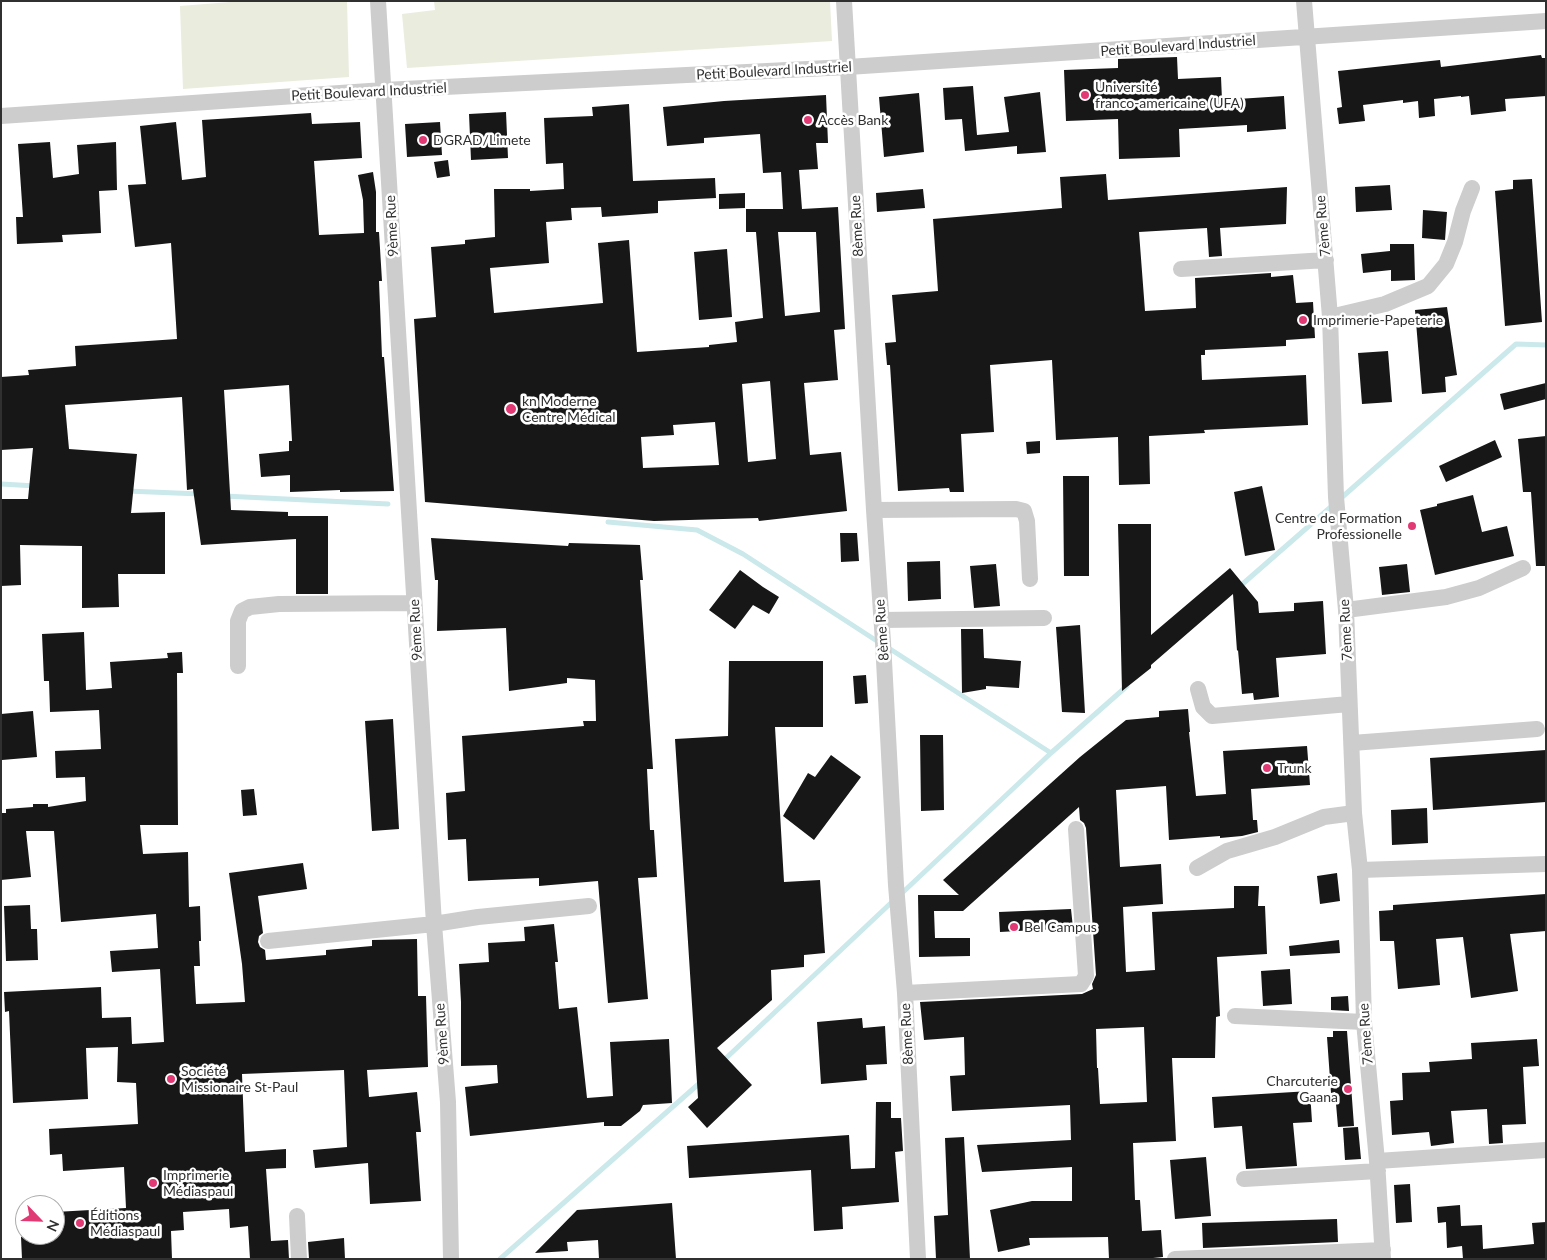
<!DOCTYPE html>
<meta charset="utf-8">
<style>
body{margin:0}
#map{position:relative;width:1547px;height:1260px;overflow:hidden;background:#fff;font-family:Lato,sans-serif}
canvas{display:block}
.frame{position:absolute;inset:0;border:2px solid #303030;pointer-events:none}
.north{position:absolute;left:15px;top:1195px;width:50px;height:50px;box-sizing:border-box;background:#fff;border:1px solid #acacac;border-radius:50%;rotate:114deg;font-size:14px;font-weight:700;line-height:20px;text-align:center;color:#303030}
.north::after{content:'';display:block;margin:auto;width:18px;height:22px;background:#e03973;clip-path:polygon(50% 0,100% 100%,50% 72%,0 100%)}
</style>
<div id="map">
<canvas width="1547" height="1260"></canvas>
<div class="frame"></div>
<div class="north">N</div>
</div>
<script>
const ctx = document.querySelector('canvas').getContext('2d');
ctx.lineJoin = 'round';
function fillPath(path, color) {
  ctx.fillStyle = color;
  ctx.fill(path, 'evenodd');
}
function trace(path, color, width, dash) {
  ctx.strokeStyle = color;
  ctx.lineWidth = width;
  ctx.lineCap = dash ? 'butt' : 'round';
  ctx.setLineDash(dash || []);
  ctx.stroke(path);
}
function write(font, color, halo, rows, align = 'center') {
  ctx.font = font + ' Lato,sans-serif';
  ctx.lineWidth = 5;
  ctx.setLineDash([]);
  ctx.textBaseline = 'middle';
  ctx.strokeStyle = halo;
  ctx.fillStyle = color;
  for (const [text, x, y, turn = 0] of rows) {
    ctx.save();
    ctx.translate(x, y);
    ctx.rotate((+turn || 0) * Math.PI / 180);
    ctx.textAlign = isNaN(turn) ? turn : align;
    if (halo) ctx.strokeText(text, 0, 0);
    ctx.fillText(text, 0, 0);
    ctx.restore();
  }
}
fillPath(new Path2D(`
 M243,1H347L349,77L183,89L180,6Z
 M434,1H830L832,41L407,68L402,14L435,10Z`), '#eaecde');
trace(new Path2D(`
 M1,484L36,486
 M127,491L200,494
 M224,496L388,504
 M1340,499L1516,344L1546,345
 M608,522L697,530L743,554L880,643
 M1238,588L1333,505
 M887,647L1051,753
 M901,894L1051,753L1127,686
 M723,1061L893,901
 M500,1259L702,1081`), '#cbe8eb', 5);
fillPath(new Path2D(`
 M1541,55L1542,58H1546V96L1505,99L1506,111L1471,115L1469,96L1461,97V96L1434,99L1435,116L1419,118L1418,101L1403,103V100L1363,105L1365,121L1339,124L1337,108L1342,107L1338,71L1440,60L1441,67Z
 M1177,57L1178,79L1221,77L1222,100L1284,96L1286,129L1247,132V125L1179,129L1180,157L1119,159L1118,119L1066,121L1064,70L1118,68V59Z
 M973,86L977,135L1009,132L1004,97L1040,92L1046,152L1017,154V146L965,151L962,119L945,120L943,88Z
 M919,93L924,152L884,157L879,97Z
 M826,95L828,143H816L818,169L799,170L802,209L838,207L845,329L834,330L838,380L804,383L810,455L841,452L847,511L759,521L758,518L654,521L425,502L414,319L436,317L431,247L465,244V240L495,237L494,189H530V191L564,189L563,163L546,164L544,118L593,116L592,107L629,104L633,181L715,178L716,198L658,201V213L602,217L601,207L571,208L572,220L546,222L549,263L490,268L494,313L603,303L598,243L629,240L637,352L709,347V345L737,342L735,322L763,318L756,232H746V209H783L781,172L763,173L760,134L704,138V143L667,146L663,107L724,101ZM778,232H816L820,312L785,316ZM770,381L776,459L748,462L742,384ZM715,422L719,465L643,468L641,437L674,435L673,425Z
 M506,112L508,158L471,160L469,114Z
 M311,113L312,124L360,122L362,158L314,161L319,235L364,233L363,200L358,175L373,172L376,192V232H379L382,281H379L382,357H384L394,491L340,492V490L290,492V475L261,477L259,454L289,451V441H292L289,385L224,390L231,510L288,512V516H328V594H296V539L201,545L193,489L187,490L182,397L65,405L69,449L137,454L131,513L165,512V574H118L119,607L82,608V546L20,545L21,585L1,586V499H28L33,448L1,450V377L29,375L28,370L76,366L75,346L177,339L171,243L135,247L128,185L146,184L140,126L176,122L182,180L206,177L202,120Z
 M440,122L442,155L407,157L405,124Z
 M50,142L53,178L79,174L77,145L116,142L117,190L99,191L101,233L62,235L63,242L17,244L16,217H23L18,144Z
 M448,160L450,176L437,178L434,162Z
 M1106,174L1108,200L1287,187L1286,224L1220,228L1222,256L1209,257L1207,228L1139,232L1145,311L1196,308L1195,278L1271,273V277L1293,275L1296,303L1313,302L1315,338L1286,340V346L1205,350V355H1201L1202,380L1306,375L1308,425L1204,430L1205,433L1149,436L1150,484L1119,485L1118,437L1056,440L1052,360L990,365L994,432L961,434L964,492H950L949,488L898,491L890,365H887L885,343L896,342L892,295L938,291L933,219L1062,208L1060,177Z
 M1532,179L1542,322L1505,326L1495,191L1513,189V180Z
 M1390,185L1392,210L1356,212L1355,187Z
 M923,189L925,208L877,212L876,193Z
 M745,193V208L719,209V194Z
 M1423,210L1447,212L1445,240L1422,238Z
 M1390,244H1414L1415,280L1391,281V270L1363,273L1361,254L1390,251Z
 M727,249L732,317L699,320L694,252Z
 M1447,307L1457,375L1445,377L1446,392L1422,394L1415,310Z
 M1388,351L1392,402L1362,404L1358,353Z
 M1546,383V399L1504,410L1500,394Z
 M1546,436V566H1536L1531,492H1523L1518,439Z
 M1495,440L1502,457L1446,482L1439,466Z
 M1040,441V453L1027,454L1026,442Z
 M1063,476H1089V576H1064Z
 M1262,486L1275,550L1245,556L1234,492Z
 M1473,495L1482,532L1507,526L1514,556L1435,575L1420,510L1437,506V504Z
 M1118,524H1151V635L1230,568L1258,602L1259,613L1294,611V603L1323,601L1326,654L1276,658L1279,697L1254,700L1253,693L1242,694L1238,650L1237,651L1233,594L1151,665V668L1122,691Z
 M840,533H857L859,561L841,562Z
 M431,538L568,546L569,543L640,545L643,580H640L653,769H647L650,830H654L657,877L638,878L648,999L608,1003L598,881L539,886V878L468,881L466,839L448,840L446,793L465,791L462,736L584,726L583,721H596L595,680L567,678V683L509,691L506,628L437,631L438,580H435Z
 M940,561L941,599L908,601L907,562Z
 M996,564L1000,606L974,608L970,566Z
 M1407,564L1410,592L1382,595L1379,567Z
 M740,570L763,587L779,597L769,614L753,605L735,629L709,610Z
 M1080,625L1085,713L1062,712L1056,627Z
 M961,629H983L984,658L1021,661L1019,688L986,686V689L962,693Z
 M84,632L86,690L112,688L110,662L168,658L167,653L182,652L183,673H177L178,825H140L143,854L188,852L189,907L200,906L201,941H199L200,966H194L196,1004L245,1002L242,964L229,873L303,863L307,889L258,896L263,933L259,936L258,942L260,947L265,950L266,960L326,955V950L372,946V940L417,939L418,996H426L428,1067L367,1070L369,1097L417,1092L421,1132H416L421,1201L370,1204L368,1163L315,1168L313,1150L347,1147L344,1070L242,1074L245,1152L286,1149V1168L266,1169L271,1241L288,1240L289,1259H250L248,1226L230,1228L229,1209L183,1212L184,1230L171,1231L172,1259H22L21,1237L55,1235V1212L126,1208L124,1167L63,1171L62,1154L50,1155L49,1129L138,1124L136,1083L117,1082L118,1047L86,1048L88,1099L13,1103L9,1011L5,1012L4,992L101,987L102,1018L131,1017L132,1044L164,1042L160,969L112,972L110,951L158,948L156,914L61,922L54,831H26L31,877L1,880V813H6V809L33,807V804H48V807L86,801L85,777L56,778L55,751L101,749L99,710L50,712L49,681H44L42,634Z
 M729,661H823V727H775L784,882L820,880L825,953L804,955V967L771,970L772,1000L717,1048L752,1085L707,1128L688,1107L698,1098L675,739L728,736Z
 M866,675L868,703L855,704L853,676Z
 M1188,709L1190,732H1189L1196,796L1226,794L1223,751L1307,746L1310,785L1251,789L1253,820H1257L1258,832L1242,836L1220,838V836L1169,840L1166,786L1116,790L1120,867L1161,864L1163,904L1123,907L1126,972L1155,970L1152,912L1234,908V886H1259L1258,906H1265L1267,954L1217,957L1220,1016L1216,1017L1215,1058H1172L1176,1141L1133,1143L1135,1200H1140L1142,1231L1161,1230L1163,1257L1143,1259H1109L1108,1237L1029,1238L1030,1245L998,1252L990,1210L1032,1201H1072V1167L982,1172L977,1145L1071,1140L1070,1105L952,1111L950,1076L965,1075L964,1037L924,1040L920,1002L1082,994L1093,989L1092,984L1096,975L1086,828L1084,823L1080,820L1079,807L963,911H934L935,938H970V956L919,957L918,895H959L943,880L1080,757L1126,720L1159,717V711ZM1144,1027L1147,1102L1100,1104L1098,1068H1097L1096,1029Z
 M33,711L37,757L2,760L1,714Z
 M393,719L399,829L372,831L365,721Z
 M920,735H943L944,810L921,811Z
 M1546,750V802L1433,810L1430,758Z
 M831,755L861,777L814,840L783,816L808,773L815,777Z
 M254,789L257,815L243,816L241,790Z
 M1427,808L1428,843L1392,845L1391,810Z
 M1337,873L1340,901L1320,904L1317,876Z
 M1546,894V931L1510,934L1518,991L1471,998L1463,937L1436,939L1440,985L1398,989L1394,941H1380L1379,911L1393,910V905Z
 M30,905L31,929H37L38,960L6,961L4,906Z
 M1071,909L1073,928L1000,932L999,912Z
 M554,924L558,962H555L559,1009L577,1007L587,1098L613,1096L610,1042L669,1039L672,1103L643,1105L640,1111L621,1126H604V1122L470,1136L465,1087L498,1083L497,1065L461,1066V1002L459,964L489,962L488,943L525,941L524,927Z
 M1339,940L1340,953L1290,956L1289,946Z
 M1290,969L1292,1004L1263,1006L1261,971Z
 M1348,996L1349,1011L1331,1010V997Z
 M862,1018L863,1028L885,1026L887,1064L866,1065L867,1080L821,1084L817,1022Z
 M1333,1031H1347L1354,1126L1338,1127L1335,1092L1331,1093L1327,1037H1333Z
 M1537,1039L1539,1066L1523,1067L1526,1124L1502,1125L1503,1143L1489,1144L1487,1109L1451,1111L1454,1143L1431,1146L1429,1132L1392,1135L1390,1101L1403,1100L1402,1073L1430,1072L1429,1062L1472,1059L1471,1043Z
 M1310,1091L1312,1122L1293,1123L1297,1166L1246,1169L1242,1126L1214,1128L1212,1097Z
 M876,1102H891V1118H901L903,1151L895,1152L899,1202L842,1207L843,1229L814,1231L811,1170L689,1178L687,1146L849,1135L851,1169L875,1168Z
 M1358,1127L1361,1159L1345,1160L1343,1128Z
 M964,1137L970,1259H936L934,1216L948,1215L945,1138Z
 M1206,1157L1211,1216L1175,1219L1170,1160Z
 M1410,1184L1412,1222L1396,1223L1394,1185Z
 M672,1203L676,1259H599L598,1240L567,1242L568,1251L535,1253L577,1210Z
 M1460,1205L1461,1226L1482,1225L1483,1249L1534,1244L1532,1223L1546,1222V1259H1463L1462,1246L1447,1248L1446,1222L1438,1223L1437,1207Z
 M1337,1219L1338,1242L1203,1248L1202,1223Z
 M344,1238L345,1259H309L308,1242Z`), '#171717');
trace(new Path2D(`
 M378,1L434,924L448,1102L451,1259
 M844,1L874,510L883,642L896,885L905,993L918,1259
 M1304,1L1330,317L1336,497L1346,610L1354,813L1360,870L1364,1022L1377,1161L1383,1259
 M1,116L384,90L848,67L1546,21
 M1181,269L1326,260
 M1330,317L1385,304L1428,286L1446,264L1455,242L1463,211L1472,188
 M874,510L1016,509L1024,511L1027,521L1030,579
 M1346,610L1446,597L1479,588L1523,568
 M881,620L1044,618
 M238,666V621L242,611L250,607L279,604L414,603
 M1198,689L1203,707L1212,716L1349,704
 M1352,743L1537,729
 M1197,868L1227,851L1275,837L1324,817L1354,813
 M1360,870L1546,864
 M268,941L434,924L478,917L589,906
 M905,993L1081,984L1086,976L1076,829
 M1235,1016L1364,1022
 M1377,1161L1546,1150
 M1244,1179L1378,1171
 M297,1216L299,1259
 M1175,1259L1383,1250`), '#cdcdcd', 16);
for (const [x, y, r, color] of [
 [1085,95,5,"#e03973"],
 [808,120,5,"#e03973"],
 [423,140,5,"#e03973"],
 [1303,320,5,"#e03973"],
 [511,409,6,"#e03973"],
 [1412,526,5,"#e03973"],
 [1267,768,5,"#e03973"],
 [1014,927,5,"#e03973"],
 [171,1079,5,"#e03973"],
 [1348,1089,5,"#e03973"],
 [153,1183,5,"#e03973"],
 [80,1223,5,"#e03973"]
]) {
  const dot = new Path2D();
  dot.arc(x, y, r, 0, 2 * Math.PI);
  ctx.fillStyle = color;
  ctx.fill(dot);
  trace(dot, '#fff', 2);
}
write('14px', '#303030', '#fff', [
 ["Petit Boulevard Industriel",1178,46,-4],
 ["Petit Boulevard Industriel",774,71,-3],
 ["Petit Boulevard Industriel",369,92,-3],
 ["9ème Rue",392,226,-93],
 ["8ème Rue",857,226,-93],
 ["7ème Rue",1323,226,-95],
 ["9ème Rue",416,630,-93],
 ["8ème Rue",882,630,-94],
 ["7ème Rue",1346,630,-93],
 ["9ème Rue",442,1034,-94],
 ["8ème Rue",907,1034,-93],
 ["7ème Rue",1366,1034,-94]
]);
write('14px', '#303030', '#fff', [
 ["Université",1095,87],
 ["franco-americaine (UFA)",1095,103],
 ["Accès Bank",818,120],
 ["DGRAD/Limete",433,140],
 ["Imprimerie-Papeterie",1313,320],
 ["kn Moderne",522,401],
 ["Centre Médical",522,417],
 ["Centre de Formation",1402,518,"right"],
 ["Professionelle",1402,534,"right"],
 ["Trunk",1277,768],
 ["Bel Campus",1024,927],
 ["Société",181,1071],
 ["Missionaire St-Paul",181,1087],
 ["Charcuterie",1338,1081,"right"],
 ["Gaana",1338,1097,"right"],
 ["Imprimerie",163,1175],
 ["Médiaspaul",163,1191],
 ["Éditions",90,1215],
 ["Médiaspaul",90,1231]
], 'left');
</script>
